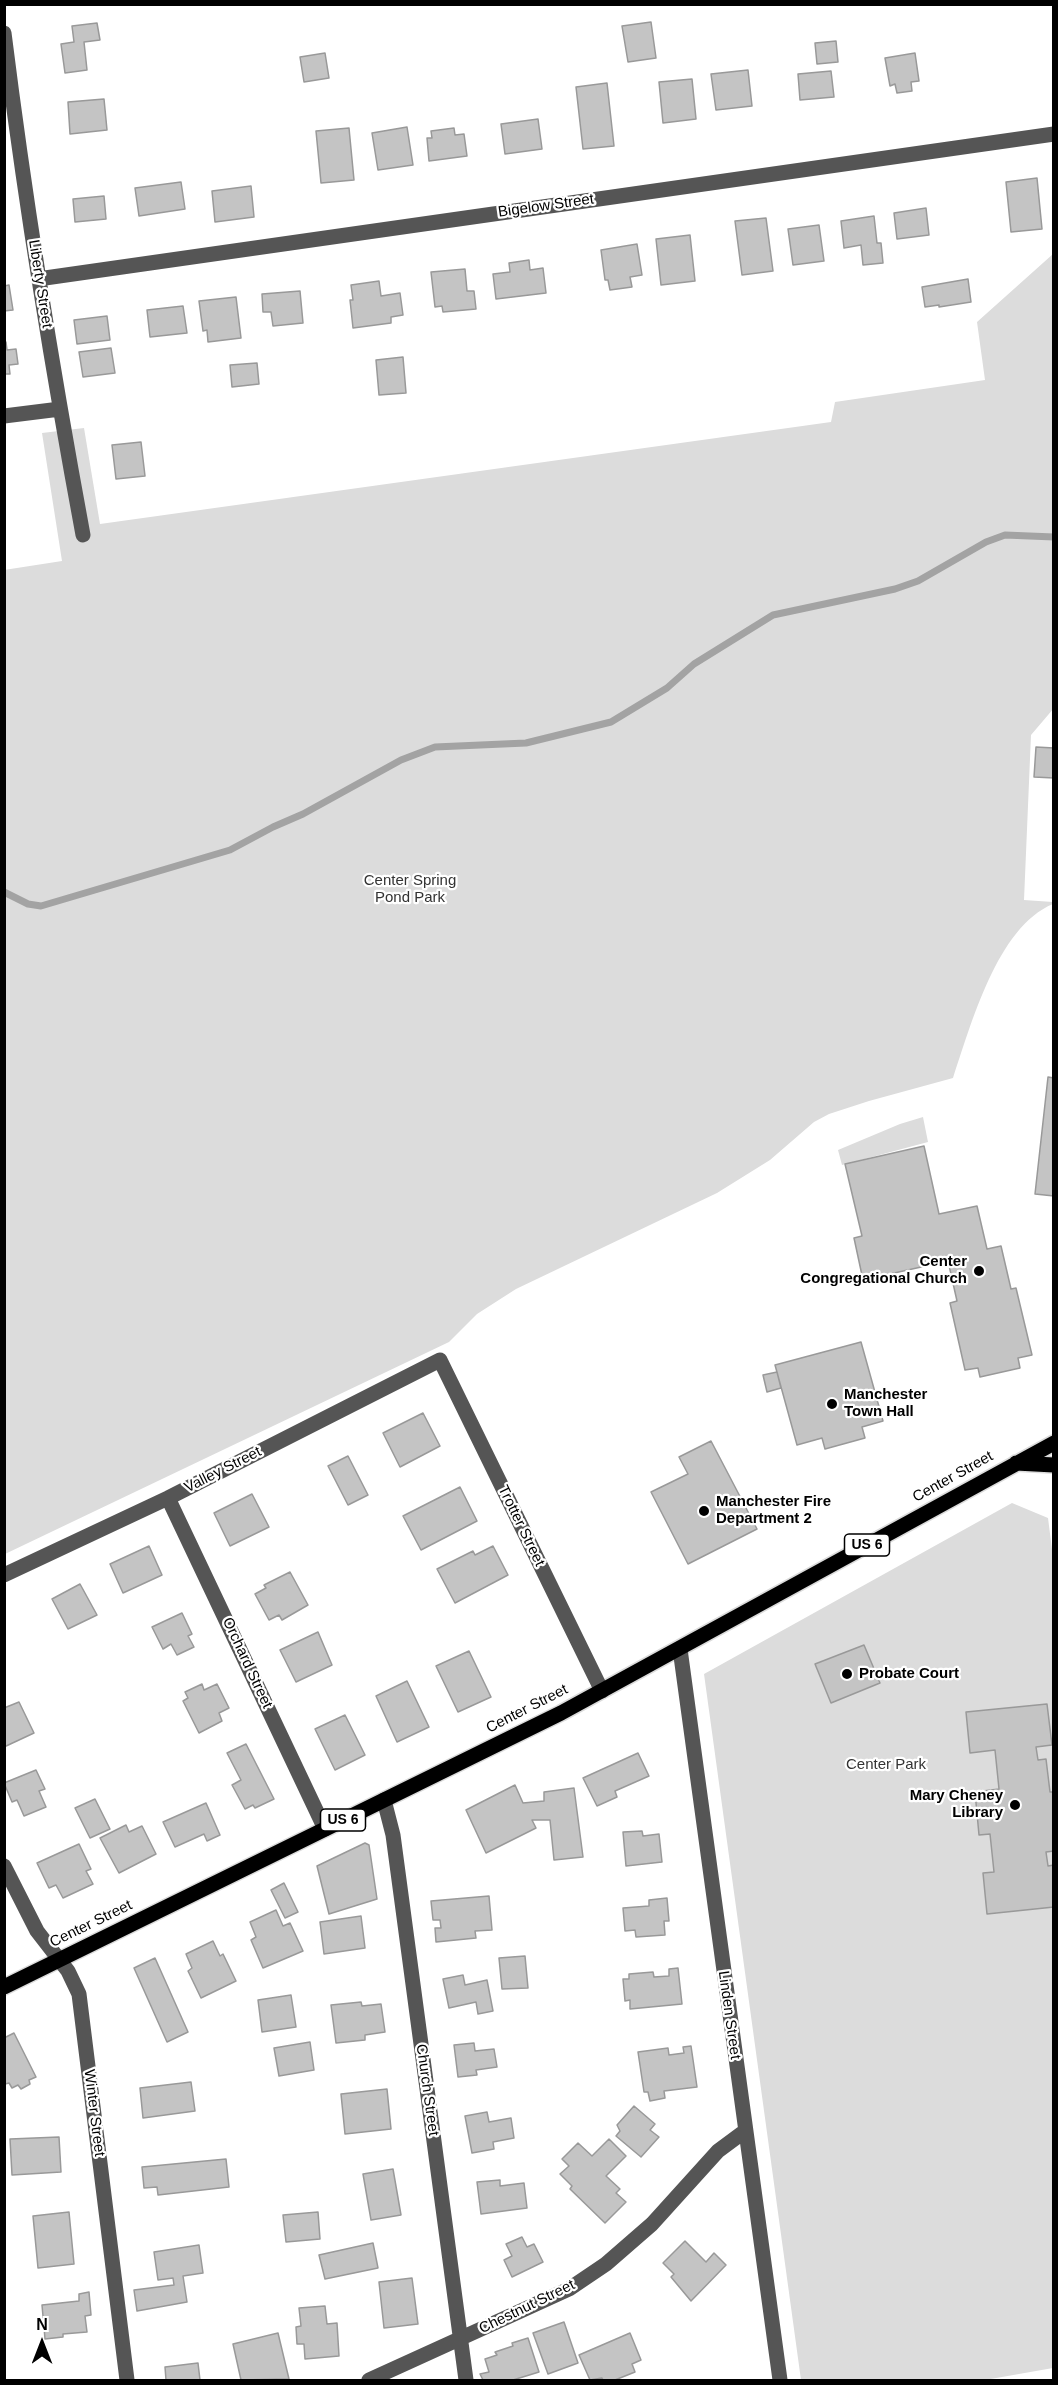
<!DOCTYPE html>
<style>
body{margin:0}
#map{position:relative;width:1058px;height:2385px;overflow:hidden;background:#fff;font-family:Arial,sans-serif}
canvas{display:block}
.frame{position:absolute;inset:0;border:6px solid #000;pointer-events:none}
.north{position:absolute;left:12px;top:2313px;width:60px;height:60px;-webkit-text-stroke:4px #fff;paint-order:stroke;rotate:0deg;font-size:16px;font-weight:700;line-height:24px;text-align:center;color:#000}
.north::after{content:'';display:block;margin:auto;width:21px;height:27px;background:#000;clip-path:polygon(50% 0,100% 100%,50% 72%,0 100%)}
</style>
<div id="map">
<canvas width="1058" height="2385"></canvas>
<div class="frame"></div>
<div class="north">N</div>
</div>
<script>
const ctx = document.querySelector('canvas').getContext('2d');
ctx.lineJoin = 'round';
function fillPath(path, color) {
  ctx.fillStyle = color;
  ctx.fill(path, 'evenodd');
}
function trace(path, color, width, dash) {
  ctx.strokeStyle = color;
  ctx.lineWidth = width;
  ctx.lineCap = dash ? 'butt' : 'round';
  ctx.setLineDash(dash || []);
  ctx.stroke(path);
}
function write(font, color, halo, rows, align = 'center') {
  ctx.font = font + ' Arial,sans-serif';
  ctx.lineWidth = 4.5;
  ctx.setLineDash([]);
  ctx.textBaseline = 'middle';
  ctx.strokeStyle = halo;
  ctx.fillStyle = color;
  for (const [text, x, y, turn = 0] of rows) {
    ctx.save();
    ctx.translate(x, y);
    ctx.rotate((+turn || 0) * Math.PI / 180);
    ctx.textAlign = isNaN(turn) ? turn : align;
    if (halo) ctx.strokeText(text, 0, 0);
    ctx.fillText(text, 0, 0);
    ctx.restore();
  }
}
fillPath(new Path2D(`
 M1053,254L1054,708L1031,735L1024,900L1053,902V904C997,927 971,1025 953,1078L869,1101L829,1114L814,1122L770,1160L717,1193L516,1289L477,1314L449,1342L5,1554L4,570L62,561L42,433L84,428L100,524L831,422L835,402L985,380L977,322Z
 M923,1117L928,1142L842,1165L838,1150L900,1124Z
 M1012,1503L1048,1518L1054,1565L1053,2368L985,2380H801L704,1674Z`), '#dcdcdc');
trace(new Path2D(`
 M4,892L28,904L41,906L230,850L273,827L303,814L401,760L435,747L526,743L611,722L667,688L694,664L773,615L895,589L918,581L986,542L1005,535L1054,537`), '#a3a3a3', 7);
const building = new Path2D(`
 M651,22L656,58L628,62L622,26Z
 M97,23L100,40L84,42L87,70L65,73L61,44L74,42L72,26Z
 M836,41L838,62L817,64L815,43Z
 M325,53L329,78L304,82L300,57Z
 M915,53L919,81L911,82L912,91L897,93L895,84L890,86L885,58Z
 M748,70L752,106L716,110L711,74Z
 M831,71L834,97L800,100L798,74Z
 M692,79L696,119L663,123L659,82Z
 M607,83L614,146L583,149L576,87Z
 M104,99L107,130L70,134L68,102Z
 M538,119L542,149L505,154L501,124Z
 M407,127L413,165L378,170L372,133Z
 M349,128L354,180L321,183L316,131Z
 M454,128L455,135L464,134L467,156L429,161L427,138H432L431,131Z
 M1037,178L1042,229L1011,232L1006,182Z
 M181,182L185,209L139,216L135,188Z
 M251,186L254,217L215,222L212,191Z
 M104,196L106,219L75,222L73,199Z
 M926,208L929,235L897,239L894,213Z
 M874,216L877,243H881L883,263L863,265L861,245L844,248L841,221Z
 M766,218L773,271L742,275L735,221Z
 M819,225L824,261L793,265L788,229Z
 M690,235L695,281L661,285L656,239Z
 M637,244L642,275L630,277L632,287L610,290L608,280H605L601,250Z
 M529,260L530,270L543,268L546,293L496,299L493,274L510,272L509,263Z
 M465,269L467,291H474L476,309L443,312L442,306L435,307L431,272Z
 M968,279L971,302L939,307V305L925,307L922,287Z
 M379,281L381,296L400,293L403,315L391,317V323L353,328L350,300H353L351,285Z
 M9,285L13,310L4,311V286Z
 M300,291L303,323L273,326L271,312H263L262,294Z
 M236,297L241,338L208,342L207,330L203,331L199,301Z
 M183,306L187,333L150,337L147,310Z
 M107,316L110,340L77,344L74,320Z
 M4,342H6L7,350L16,349L18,364L9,365L10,374H4Z
 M111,348L115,373L83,377L79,352Z
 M403,357L406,393L379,395L376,360Z
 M257,363L259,384L232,387L230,365Z
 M141,442L145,476L116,479L112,445Z
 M1036,747L1054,748V778L1034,777Z
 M1048,1077L1054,1078V1196L1035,1194Z
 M924,1146L939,1214L977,1206L987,1249L1001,1246L1011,1289L1016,1288L1032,1355L1018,1358L1020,1368L980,1377L978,1368L965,1370L950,1303L957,1301L948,1261L863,1280L854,1238L862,1236L845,1164Z
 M861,1342L883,1421L862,1427L865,1438L825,1449L822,1438L797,1445L775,1365Z
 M777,1372L781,1388L767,1392L763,1375Z
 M423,1413L440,1446L400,1467L383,1433Z
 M711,1441L757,1529L688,1564L651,1492L688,1474L679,1457Z
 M348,1456L368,1495L348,1505L328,1466Z
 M460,1487L477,1521L421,1550L403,1516Z
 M252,1494L269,1527L230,1546L214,1513Z
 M149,1546L162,1575L123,1593L110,1564Z
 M493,1546L508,1575L455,1603L437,1569L473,1551L475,1555Z
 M290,1572L308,1605L282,1620L279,1615L269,1620L255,1594L266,1588L264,1585Z
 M80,1584L97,1615L68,1629L52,1599Z
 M182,1613L192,1634L188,1636L194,1647L177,1655L171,1644L163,1649L152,1627Z
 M318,1632L332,1665L296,1682L280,1650Z
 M864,1645L880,1683L831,1703L815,1664Z
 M469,1651L491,1697L458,1712L436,1666Z
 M407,1681L429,1727L397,1742L376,1696Z
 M202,1684L204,1690L217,1684L229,1708L219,1713L222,1721L199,1733L183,1701L188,1698L185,1692Z
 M19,1702L34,1733L4,1747V1708Z
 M1047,1704L1052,1745L1036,1747L1038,1760L1046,1759L1050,1792H1054V1851L1046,1852L1048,1866L1054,1865V1907L987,1914L983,1873L994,1872L990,1834L979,1835L975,1792L999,1789L995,1750L970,1753L966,1712Z
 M345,1715L365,1755L335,1770L315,1729Z
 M246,1744L274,1799L255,1808L253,1805L245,1809L232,1785L241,1780L227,1753Z
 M638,1753L649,1776L615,1791L617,1797L597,1806L583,1778Z
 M36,1770L45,1789L39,1791L46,1807L24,1816L17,1800L12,1802L4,1783Z
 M515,1785L523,1803L544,1801V1792L574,1788L583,1857L554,1860L550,1820H532L536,1828L486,1853L466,1810Z
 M95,1799L110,1829L90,1838L75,1808Z
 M206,1803L220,1835L207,1841L204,1834L175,1847L163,1822Z
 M126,1825L129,1832L142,1826L156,1854L119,1873L100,1838Z
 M642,1831L643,1836L659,1834L662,1862L626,1866L623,1832Z
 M365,1843L369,1845L377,1899L329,1914L317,1866Z
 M79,1844L91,1869L86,1871L93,1884L63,1898L56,1885L49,1888L37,1863Z
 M284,1883L298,1912L285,1918L271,1890Z
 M489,1896L492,1930L475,1931L476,1938L436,1942L435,1928H441L440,1920H433L431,1901Z
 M667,1898L669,1921H664L665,1935L636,1937L635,1930L625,1931L623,1908L649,1906V1900Z
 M276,1910L283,1926L290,1923L303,1951L263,1968L251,1940L256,1937L250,1922Z
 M361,1916L365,1948L324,1954L320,1922Z
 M213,1941L220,1956L223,1954L236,1981L201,1998L188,1971L192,1968L186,1954Z
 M525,1956L528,1988L502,1989L499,1958Z
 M155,1958L188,2032L167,2042L134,1968Z
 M678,1968L682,2004L630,2009V2000L625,2001L623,1979H629V1974L653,1972L654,1977L669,1976V1969Z
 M463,1975L465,1985L487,1980L493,2011L478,2014L476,2002L449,2008L443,1979Z
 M291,1995L296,2027L262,2032L258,2000Z
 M361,2002L362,2006L381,2004L385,2032L365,2035V2040L336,2043L331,2005Z
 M14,2033L36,2077L29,2080L30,2084L21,2089L18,2085L12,2088L9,2083L5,2084L4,2083V2038Z
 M310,2042L314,2070L279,2076L274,2048Z
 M474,2043L475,2051L494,2049L497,2067L476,2070L477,2075L458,2077L454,2045Z
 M691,2046L697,2087L664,2091L665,2098L650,2101L648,2092H644L638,2052L668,2048L669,2055L684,2053L683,2047Z
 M191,2082L195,2111L143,2118L140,2088Z
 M387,2089L391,2129L345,2134L341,2094Z
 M634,2106L655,2124L650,2130L659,2137L641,2157L616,2136L620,2131L617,2125Z
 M487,2112L489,2122L511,2118L514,2138L493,2142L494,2149L472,2153L465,2116Z
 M59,2137L61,2172L12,2175L10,2139Z
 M609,2139L626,2156L606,2176L620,2189L616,2193L626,2202L605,2223L570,2189L572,2186L560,2174L569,2166L562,2159L578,2143L592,2156Z
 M226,2159L229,2187L158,2195L157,2187L144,2188L142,2167Z
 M393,2169L401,2215L371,2220L363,2174Z
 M500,2180V2186L524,2183L527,2208L481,2214L477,2182Z
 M69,2212L74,2264L38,2268L33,2216Z
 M318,2212L320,2239L286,2242L283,2215Z
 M522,2237L527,2247L534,2244L543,2262L512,2277L504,2260L512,2256L506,2244Z
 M685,2241L706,2262L714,2253L726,2265L691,2301L671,2277L674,2274L663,2263Z
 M373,2243L378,2268L325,2279L319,2255Z
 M199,2245L203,2273L183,2276L187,2302L137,2311L134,2290L174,2285L173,2278L158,2280L154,2252Z
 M412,2278L418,2324L384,2328L379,2282Z
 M89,2292L91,2315L85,2316L87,2332L63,2334V2337L45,2339L42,2305L79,2301V2294Z
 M325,2306L327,2324L337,2323L339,2356L305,2359L304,2344H297L296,2327L301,2326L299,2308Z
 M564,2322L578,2363L548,2374L533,2333Z
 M278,2333L289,2379L241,2380L233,2344Z
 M630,2333L641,2360L632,2364L635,2372L615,2380H603L602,2378L590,2380L579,2355Z
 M528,2338L539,2372L513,2380H483L480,2374L489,2372L485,2359L497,2355L495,2352L513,2346L512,2343Z
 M198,2363L200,2380H166L165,2367Z`);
fillPath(building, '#c4c4c4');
trace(building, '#999', 1.5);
const major = new Path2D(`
 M1016,1463L1054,1465
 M4,1987L561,1713L1054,1443`);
trace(major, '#dbdbdb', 18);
trace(new Path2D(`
 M4,33C25,201 52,368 83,535
 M38,279L1054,134
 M4,416L60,409
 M168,1498L325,1829
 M4,1575L168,1498L440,1360L602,1691
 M680,1649L780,2380
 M384,1800L393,1835L466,2380
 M4,1866L37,1931L68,1971L79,1994L127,2380
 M369,2380L569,2289L606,2264L652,2224L718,2151L745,2131`), '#555', 15);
trace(major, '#000', 15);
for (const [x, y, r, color] of [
 [979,1271,6,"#000"],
 [832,1404,6,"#000"],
 [704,1511,6,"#000"],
 [847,1674,6,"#000"],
 [1015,1805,6,"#000"]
]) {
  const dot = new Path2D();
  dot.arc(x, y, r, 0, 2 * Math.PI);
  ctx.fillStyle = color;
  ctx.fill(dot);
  trace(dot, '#fff', 2);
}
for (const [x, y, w] of [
 [867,1545,45],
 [343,1820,45]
]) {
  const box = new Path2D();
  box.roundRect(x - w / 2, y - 11, w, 22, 4.5);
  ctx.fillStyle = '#fff';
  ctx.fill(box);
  trace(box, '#000', 1.5);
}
write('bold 14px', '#000', null, [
 ["US 6",867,1545],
 ["US 6",343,1820]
]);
write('15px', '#000', '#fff', [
 ["Bigelow Street",546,206,-8],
 ["Liberty Street",40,284,81],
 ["Valley Street",223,1470,-27],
 ["Center Street",953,1477,-29],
 ["Trotter Street",521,1526,64],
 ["Orchard Street",247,1663,65],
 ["Center Street",527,1709,-27],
 ["Center Street",91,1924,-26],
 ["Linden Street",729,2015,82],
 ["Church Street",427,2090,82],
 ["Winter Street",94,2113,83],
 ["Chestnut Street",527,2307,-26]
]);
write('15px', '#333', '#fff', [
 ["Center Spring",410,881],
 ["Pond Park",410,898],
 ["Center Park",886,1765]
]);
write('bold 15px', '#000', '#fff', [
 ["Center",967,1262,"right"],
 ["Congregational Church",967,1279,"right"],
 ["Manchester",844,1395],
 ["Town Hall",844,1412],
 ["Manchester Fire",716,1502],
 ["Department 2",716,1519],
 ["Probate Court",859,1674],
 ["Mary Cheney",1003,1796,"right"],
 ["Library",1003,1813,"right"]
], 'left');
</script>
